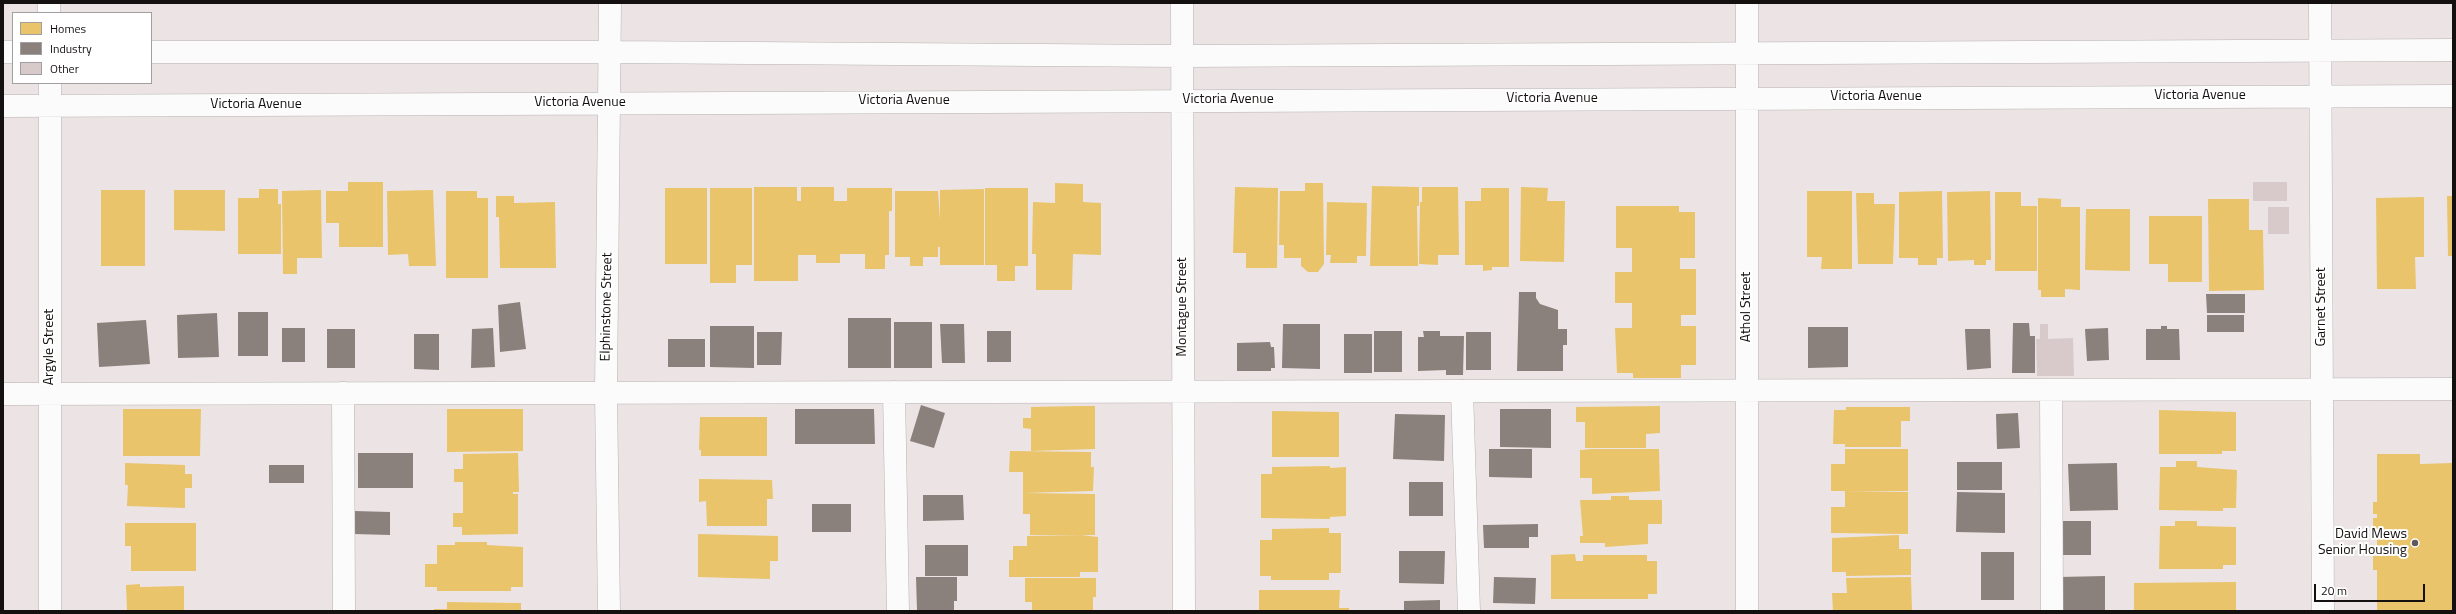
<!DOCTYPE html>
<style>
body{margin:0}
#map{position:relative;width:2456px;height:614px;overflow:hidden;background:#ece4e4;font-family:"Titillium Web",sans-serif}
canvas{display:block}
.frame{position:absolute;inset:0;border:4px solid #151010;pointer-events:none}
.legend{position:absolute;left:12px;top:12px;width:140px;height:72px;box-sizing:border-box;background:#fff;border:1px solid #a19f9f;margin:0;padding:5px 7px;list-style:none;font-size:12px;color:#151010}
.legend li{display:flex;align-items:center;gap:8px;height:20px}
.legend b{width:20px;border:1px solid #a19f9f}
.scale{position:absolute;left:2314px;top:584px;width:111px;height:18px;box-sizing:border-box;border:2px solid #151010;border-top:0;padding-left:5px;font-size:12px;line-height:14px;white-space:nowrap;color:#151010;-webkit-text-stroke:3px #fff;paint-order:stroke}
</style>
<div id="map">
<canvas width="2456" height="614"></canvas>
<div class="frame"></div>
<ul class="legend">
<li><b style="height:11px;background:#e9c46a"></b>Homes</li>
<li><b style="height:11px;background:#8a817c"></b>Industry</li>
<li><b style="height:11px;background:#d8caca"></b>Other</li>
</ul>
<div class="scale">20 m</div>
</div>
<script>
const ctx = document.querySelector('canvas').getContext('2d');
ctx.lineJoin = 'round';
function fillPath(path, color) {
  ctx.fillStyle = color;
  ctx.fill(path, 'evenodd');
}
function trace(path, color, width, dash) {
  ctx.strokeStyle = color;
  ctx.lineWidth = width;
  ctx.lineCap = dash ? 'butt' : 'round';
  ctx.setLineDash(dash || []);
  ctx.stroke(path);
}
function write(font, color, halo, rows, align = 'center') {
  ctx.font = font + ' "Titillium Web",sans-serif';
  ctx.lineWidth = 4;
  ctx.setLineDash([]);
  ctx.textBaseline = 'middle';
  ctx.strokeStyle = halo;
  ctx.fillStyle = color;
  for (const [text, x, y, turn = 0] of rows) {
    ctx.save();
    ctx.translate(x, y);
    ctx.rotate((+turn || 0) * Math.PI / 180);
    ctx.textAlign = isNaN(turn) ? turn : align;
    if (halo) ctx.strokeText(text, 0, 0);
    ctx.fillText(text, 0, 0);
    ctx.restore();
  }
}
fillPath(new Path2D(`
 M348,182H383V247H339V223H326V191H348Z
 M1055,183L1083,184V202L1101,203V255L1073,254L1072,290H1036V254H1032L1033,202L1055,203Z
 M1305,183H1323L1324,264L1318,272H1308L1301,266V258H1284V245H1279L1280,191H1305Z
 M1372,186L1419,187V206H1417L1418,266H1370Z
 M754,187H797V201H801V187H834V201H847V188H892V211H889V255H885V269H865V254H840V263H816V255H798V281H754Z
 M1235,187L1278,188L1277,268H1246V253H1233Z
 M1422,187H1458L1459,255H1438V265L1419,264L1420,202H1422Z
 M1521,187L1548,188L1547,201H1565L1564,262L1520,261Z
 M665,188H707V264H665Z
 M710,188H752V265H736V283H710Z
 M985,188H1028V266H1015V281H997V265H985Z
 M1481,188H1509V267H1492V270L1483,271V265H1465V201H1481Z
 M259,189H278V204H281V254H238V198H259Z
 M984,189V265H940V247H938V257H923V266H910V257H895V191H938L940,220V190Z
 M101,190H145V266H101Z
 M174,190H225V231L174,230Z
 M321,190L322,258H297V274H283L282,191Z
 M433,190L436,266H409L408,254L388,255L387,191Z
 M446,191H477V198H488V278H446Z
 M1807,191H1852V269H1821L1822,257H1807Z
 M1942,191L1943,258H1937V265H1918V258H1899V192Z
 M1990,191L1991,260H1986V265H1974V260L1948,261L1947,192Z
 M1995,192H2021V206H2037V271H1995Z
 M1856,193H1874V204H1895L1893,264H1858Z
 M496,196H514V203L555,202L556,268H500L499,217H496Z
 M2447,196H2453V256H2448Z
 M2424,197V257H2415L2416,289H2377L2376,198Z
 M2038,198L2061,199V207H2080V290L2065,289V297H2041V290H2038Z
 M2208,199H2249V230H2263L2264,290L2209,291Z
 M1327,202L1367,203L1366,256H1357V263H1330L1331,255H1326Z
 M1616,206H1679V212H1695V258H1680V269H1696V315H1681V326H1696V365H1681V378H1633V373H1617L1615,328H1632V303H1615V272H1632V248H1616Z
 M2086,209H2130V271L2085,270Z
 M2149,216H2202V282H2168V264H2149Z
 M1080,406H1095V449L1031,451V429L1023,428V418H1031V407Z
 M1660,406V433L1646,434V448H1585V422H1576V407Z
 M1846,407H1910V421H1901V447H1845V444H1833L1834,410H1846Z
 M123,409H201L200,456H123Z
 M447,409H523V451L447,452Z
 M2159,410L2236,412V451H2222V454H2159Z
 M1272,411L1339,412V457H1272Z
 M700,417H767V456H701V450H699Z
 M1592,449H1659L1660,491L1592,494V478H1580V450Z
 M1845,449H1908V491H1831V464H1845Z
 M1010,451L1091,452V467H1094L1093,491L1023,493V472H1009Z
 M518,453L519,492H513V494H518V534L462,535V527H453V513H463V482H454V469H463V454Z
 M2377,454H2420V464L2453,463V611H2377V570H2373V556H2377V530H2373V518H2377V514H2373V502H2377Z
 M2176,461H2197V467L2237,470L2236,508H2223V511L2159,510L2160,467H2176Z
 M125,463L185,465V474H192V488H185V508L127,506L128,485H125Z
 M1330,466V468L1346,467V516L1330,517V519L1261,518V474H1272V467Z
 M699,479L772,480L773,499H767V526H707L706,501L699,502Z
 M1845,491L1908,492V534L1831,533V507H1845Z
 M1023,493L1095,494V535H1030V514H1023Z
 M1611,496H1629V500H1662V524H1648V544L1605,547V543H1580V536H1583L1580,500H1611Z
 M2175,521H2197V526L2236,527V565H2223V569H2159L2160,526H2175Z
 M125,523H196V571H131V546H125Z
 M1329,528V533H1341V573H1329V580H1271V576H1260V540H1272V529Z
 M698,534L778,536V561H770V579L698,577Z
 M1081,535L1098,537V572H1080V577H1009V560H1013V546H1027V536Z
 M1899,535V549H1911V575L1846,576V572H1832V538Z
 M455,542H487V545L523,547V587H511V591H437V587H425V564H437V545H455Z
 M1575,554L1576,561H1583V555H1647V561H1657V594H1648V599H1551V555Z
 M1911,577L1912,611H1833L1832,593H1847L1846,578Z
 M1025,578H1096V597H1093V611H1032V602H1025Z
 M2236,582V611H2134V583Z
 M140,584V587L184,586V611H127L126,585Z
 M1259,590H1340L1339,608H1349V611H1259Z
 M447,602L521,603V611H434V609H447Z`), '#e9c46a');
fillPath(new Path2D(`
 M1519,292H1536V298L1540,304L1558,310V329H1567V345H1563V371H1517Z
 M2206,294H2245V313H2207Z
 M520,302L526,349L500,352L498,305Z
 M238,312H268V356H238Z
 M217,313L219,357L178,358L177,315Z
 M2207,315H2244V332H2207Z
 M848,318H891V368H848Z
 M146,320L150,364L99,367L97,323Z
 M894,322H932V368H894Z
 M2013,323H2029L2030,336H2035V373H2012Z
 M940,324H964L965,363H942Z
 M1283,324H1320V369L1282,368Z
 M710,326H754V368L710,367Z
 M2161,326H2167V329H2179L2180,360H2146V329H2161Z
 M1808,327H1848V367L1808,368Z
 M282,328H305V362H282Z
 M493,328L495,367L471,368L472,329Z
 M2108,328L2109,360L2087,361L2085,329Z
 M327,329H355V368H327Z
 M1965,329H1990L1991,368L1967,370Z
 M987,331H1011V362H987Z
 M1374,331H1402V372H1374Z
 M1423,331H1440V336H1464L1463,375H1446V370L1418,371V337H1424Z
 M757,332H782L781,365H757Z
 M1466,332H1491V370H1466Z
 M414,334H439V370L414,369Z
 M1344,334H1372V373H1344Z
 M668,339H705V367H668Z
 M1270,342L1271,347H1274L1275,368H1271V371H1237V343Z
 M921,405L945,413L934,448L910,441Z
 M795,409H874L875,444H795Z
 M1500,409H1551V448L1500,447Z
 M2018,413L2020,448L1997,449L1996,414Z
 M1395,414L1445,415L1444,461L1393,459Z
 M1489,449H1532V478L1489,477Z
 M358,453H413V488H358Z
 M1957,462H2002V490H1957Z
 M2117,463L2118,510L2070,511L2068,464Z
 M269,465H304V483H269Z
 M1409,482H1443V516H1409Z
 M1957,492L2005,493V533L1956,532Z
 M923,495H963L964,520L923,521Z
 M812,504H851V532H812Z
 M354,511L390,512V535L354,534Z
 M2061,521H2091V555H2061Z
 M1538,524V537H1529V548H1484L1483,525Z
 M925,545H968V576H925Z
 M1399,551H1445L1444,584L1399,583Z
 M1981,552H2014V600H1981Z
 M2105,576V611H2059V577Z
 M916,577H957V601H954V611H917Z
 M1494,577L1536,578L1535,604L1493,603Z
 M1440,600V611H1404V601Z`), '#8a817c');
fillPath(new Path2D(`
 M2253,182H2287V201H2253Z
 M2268,207H2289V234H2268Z
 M2040,324H2048V339L2073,338L2074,376H2037L2036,339H2040Z`), '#d8caca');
const minor = new Path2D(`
 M49,3V13
 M1182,3L1184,611
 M2320,3L2323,611
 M3,52H13
 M151,52H609L1182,56L2453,50
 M50,83V611
 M3,106L2453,96
 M2051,390L2052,611
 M1462,391L1469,611
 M894,392L898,611
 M343,393L344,611
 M3,394L2453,389
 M609,611L606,392L610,3
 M1747,611V3`);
trace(minor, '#b7b1b1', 23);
trace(minor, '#fcfbfb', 22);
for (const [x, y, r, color] of [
 [2415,543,4,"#605a5a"]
]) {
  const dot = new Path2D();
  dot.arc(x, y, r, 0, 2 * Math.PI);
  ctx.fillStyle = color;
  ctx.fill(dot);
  trace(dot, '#fff', 1.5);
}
write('14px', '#151010', '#fff', [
 ["Victoria Avenue",2200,96],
 ["Victoria Avenue",1876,97],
 ["Victoria Avenue",1552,99],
 ["Victoria Avenue",1228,100],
 ["Victoria Avenue",904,101],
 ["Victoria Avenue",580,103],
 ["Victoria Avenue",256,105],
 ["Elphinstone Street",607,307,-89],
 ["Montague Street",1183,307,-90],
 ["Athol Street",1747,307,-90],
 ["Garnet Street",2322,307,-90],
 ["Argyle Street",50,347,-90]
]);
write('14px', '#151010', '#fff', [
 ["David Mews",2407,535],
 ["Senior Housing",2407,551]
], 'right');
</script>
